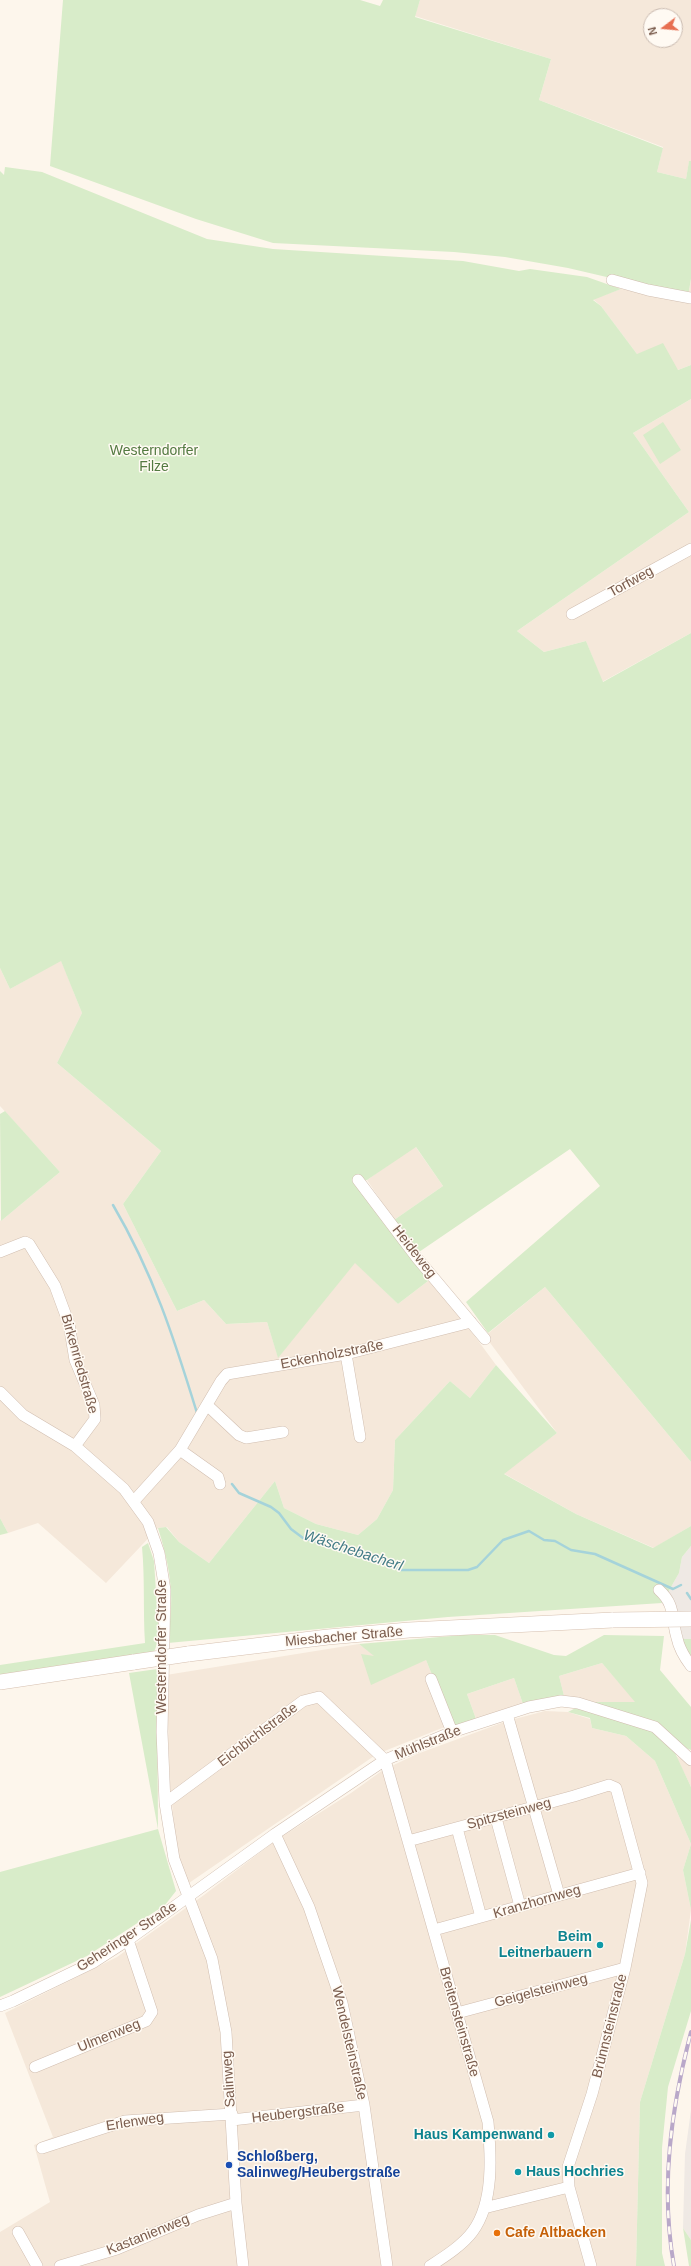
<!DOCTYPE html>
<meta charset="utf-8">
<style>
body{margin:0}
#map{position:relative;width:691px;height:2266px;overflow:hidden;background:#fdf6ec;font-family:Helvetica,sans-serif}
canvas{display:block}
.north{position:absolute;left:643px;top:8px;width:40px;height:40px;box-sizing:border-box;background:#fffaf3;border:1px solid #cabbb1;border-radius:50%;rotate:254deg;font-size:11px;font-weight:700;line-height:16px;text-align:center;color:#7a5c4d}
.north::after{content:'';display:block;margin:auto;width:14px;height:18px;background:#e76f51;clip-path:polygon(50% 0,100% 100%,50% 72%,0 100%)}
</style>
<div id="map">
<canvas width="691" height="2266"></canvas>
<div class="north">N</div>
</div>
<script>
const ctx = document.querySelector('canvas').getContext('2d');
ctx.lineJoin = 'round';
function fillPath(path, color) {
  ctx.fillStyle = color;
  ctx.fill(path, 'evenodd');
}
function trace(path, color, width, dash) {
  ctx.strokeStyle = color;
  ctx.lineWidth = width;
  ctx.lineCap = dash ? 'butt' : 'round';
  ctx.setLineDash(dash || []);
  ctx.stroke(path);
}
function write(font, color, halo, rows, align = 'center') {
  ctx.font = font + ' Helvetica,sans-serif';
  ctx.lineWidth = 3;
  ctx.setLineDash([]);
  ctx.textBaseline = 'middle';
  ctx.strokeStyle = halo;
  ctx.fillStyle = color;
  for (const [text, x, y, turn = 0] of rows) {
    ctx.save();
    ctx.translate(x, y);
    ctx.rotate((+turn || 0) * Math.PI / 180);
    ctx.textAlign = isNaN(turn) ? turn : align;
    if (halo) ctx.strokeText(text, 0, 0);
    ctx.fillText(text, 0, 0);
    ctx.restore();
  }
}
fillPath(new Path2D(`
 M420,0H691V161L689,162L686,179L657,172L663,147L539,100L551,59L415,16ZM651,16H675V40H651Z
 M691,279V365L678,370L637,354L601,306L593,299L621,289L687,302Z
 M691,399V633L602,682L586,641L544,652L517,631L689,512L633,433Z
 M61,960L82,1013L57,1063L161,1151L123,1204L177,1311L204,1300L226,1324L267,1322L278,1357L355,1262L398,1304L432,1278L496,1365L470,1398L450,1381L395,1440L393,1490L377,1519L358,1535L316,1524L284,1508L275,1481L209,1563L179,1542L167,1527L158,1528L106,1583L38,1523L8,1533L0,1518V1220L1,1221L60,1172L0,1106V968L10,989Z
 M415,1146L443,1186L394,1220L367,1180Z
 M545,1287L691,1462V1526L654,1548L576,1514L503,1473L557,1433L485,1336Z
 M359,1644L375,1656L426,1660L452,1724L377,1754L189,1883L177,1855L170,1783L166,1675Z
 M602,1663L636,1702H587L564,1696L559,1676Z
 M514,1678L523,1704L476,1719L467,1694Z
 M545,1711L568,1712L590,1719L592,1728L626,1736L655,1761L691,1844L683,1870L691,1910L685,1954L640,2102L636,2266H0V2232L50,2202L34,2145L53,2137L5,2013L117,1957L204,1895L275,1841L351,1793L383,1770L417,1754L507,1721Z
 M676,1756L691,1765V1787Z`), '#f5e8da');
fillPath(new Path2D(`
 M691,1546V1639H682L662,1603L679,1573L682,1557Z
 M691,2110V2240L683,2228L685,2154Z`), '#efe9e4');
fillPath(new Path2D(`
 M63,0H360L380,6L383,0H420L415,17L551,59L539,100L663,148L657,172L686,179L689,161H691V279L688,296L568,268L505,257L454,252L273,243L196,219L50,166Z
 M5,167L42,172L207,239L273,249L463,261L519,271L530,269L587,277L621,289L593,300L601,306L637,354L663,343L678,370L691,365V399L633,433L689,512L517,631L544,652L586,641L603,682L691,633V1462L545,1287L488,1333L466,1302L600,1186L570,1149L419,1252L394,1220L443,1186L416,1147L367,1180L357,1182L432,1278L398,1304L355,1263L278,1358L267,1322L226,1324L204,1300L177,1311L123,1204L161,1151L57,1063L82,1013L61,961L10,989L0,968V171L4,175Z
 M663,422L681,450L660,464L643,435Z
 M5,1111L60,1172L1,1221L0,1114Z
 M496,1365L557,1433L504,1474L576,1514L653,1548L691,1526V1546L682,1557L679,1573L662,1603L448,1617L157,1644L154,1652L0,1678V1665L145,1643C143,1611 145,1579 142,1547L148,1543L154,1561L158,1623L170,1622C174,1589 168,1560 158,1528L166,1527L179,1542L209,1563L275,1481L284,1508L316,1524L358,1535L377,1519L393,1490L395,1440L450,1381L470,1398Z
 M0,1518L8,1533L0,1535Z
 M463,1635H495L554,1655L566,1656L604,1635L664,1636L660,1670L691,1707V1750L670,1742L691,1787V1910L683,1870L691,1844L655,1761L626,1736L592,1728L590,1718L568,1712L587,1702H635L602,1663L559,1676L564,1696L523,1704L514,1678L467,1694L476,1719L453,1727L426,1660L371,1685L361,1654L374,1656L359,1644Z
 M682,1639H691V1661Z
 M157,1669L158,1829L176,1891L165,1905L87,1956L0,1997V1872L158,1829L129,1673Z
 M691,1920V2011L668,2087L662,2148V2253L665,2266H636L640,2102L685,1954Z
 M683,2228L691,2240V2266H689Z`), '#d8ecc9');
trace(new Path2D(`
 M113,1205C153,1273 174,1338 197,1413
 M232,1484L239,1493L271,1507L279,1513L291,1529L303,1538L374,1558L401,1570H468L477,1567L503,1540L529,1531L544,1540L555,1541L571,1550L595,1554L673,1589L681,1585
 M687,1593L691,1599`), '#a5d3da', 2.5);
const street = new Path2D(`
 M612,280L648,290L691,298
 M572,614L691,549
 M358,1180L417,1258L485,1339
 M0,1252L25,1242L29,1244L55,1286L69,1324L75,1360L94,1405L95,1419L75,1446
 M346,1354L360,1437
 M0,1392L23,1415L75,1446L124,1489L148,1522L159,1553L165,1590L162,1732L165,1803L174,1859L212,1959L226,2032L236,2203L243,2266
 M207,1405L239,1435L246,1438L283,1432
 M180,1450L218,1477L220,1484
 M134,1501L180,1450L221,1381L227,1374L346,1354L471,1322
 M659,1590C676,1605 671,1619 677,1638C679,1648 685,1658 691,1666
 M431,1679L452,1732
 M507,1714L559,1895
 M165,1803L303,1701L319,1697L385,1760L488,2122C491,2156 494,2202 473,2231C463,2245 444,2257 430,2266
 M496,1818L520,1906
 M457,1828L481,1917
 M275,1834L309,1907L342,2003L364,2105L387,2266
 M408,1841L574,1796L609,1785L616,1788L642,1883L625,1968L592,2094L568,2167L569,2187L591,2266
 M434,1930L640,1873
 M0,2006L13,2001L94,1962L128,1940L275,1834L385,1760L452,1732L529,1707L561,1701L578,1703L655,1727L691,1760
 M457,2013L625,1968
 M35,2067L146,2021L152,2012L128,1940
 M232,2120L364,2105
 M42,2148L125,2121L232,2114
 M484,2208L569,2187
 M18,2232L37,2266
 M60,2266L117,2249L198,2215L236,2203`);
const secondary = new Path2D(`
 M188,1654L328,1637L409,1630L613,1620
 M0,1682L134,1662`);
trace(street, '#d1beb0', 12);
trace(secondary, '#d6c0b0', 16);
trace(street, '#fff', 11);
trace(secondary, '#fff', 15);
const rail = new Path2D(`
 M674,2266C660,2187 671,2109 691,2032`);
trace(rail, '#b9a8c9', 4);
trace(rail, '#fffaf3', 2.5, [8]);
const secondaryBridge = new Path2D(`
 M613,1620L691,1619
 M134,1662L188,1654`);
trace(secondaryBridge, '#d6c0b0', 16, []);
trace(secondaryBridge, '#fff', 15);
for (const [x, y, r, color] of [
 [600,1945,4,"#0f9aa8"],
 [551,2135,4,"#0f9aa8"],
 [229,2165,4,"#1a4fb4"],
 [518,2172,4,"#0f9aa8"],
 [497,2233,4,"#e8710a"]
]) {
  const dot = new Path2D();
  dot.arc(x, y, r, 0, 2 * Math.PI);
  ctx.fillStyle = color;
  ctx.fill(dot);
  trace(dot, '#fffaf3', 1.5);
}
write('14px', '#537a41', '#fffaf3', [
 ["Westerndorfer",154,451],
 ["Filze",154,467]
]);
write('14px', '#7a5c4d', '#fffaf3', [
 ["Torfweg",631,582,-29],
 ["Heideweg",414,1252,52],
 ["Eckenholzstraße",332,1355,-11],
 ["Birkenriedstraße",79,1364,74],
 ["Miesbacher Straße",344,1637,-5],
 ["Westerndorfer Straße",162,1647,-90],
 ["Eichbichlstraße",258,1735,-37],
 ["Mühlstraße",428,1743,-22],
 ["Spitzsteinweg",509,1814,-15],
 ["Kranzhornweg",537,1902,-16],
 ["Geheringer Straße",127,1937,-33],
 ["Geigelsteinweg",541,1991,-15],
 ["Breitensteinstraße",459,2022,74],
 ["Brünnsteinstraße",610,2026,-76],
 ["Ulmenweg",109,2036,-22],
 ["Wendelsteinstraße",349,2043,77],
 ["Salinweg",229,2079,-94],
 ["Heubergstraße",298,2113,-7],
 ["Erlenweg",135,2122,-9],
 ["Kastanienweg",148,2235,-22]
]);
write('bold 14px', '#0d838f', '#fffaf3', [
 ["Beim",592,1937],
 ["Leitnerbauern",592,1953],
 ["Haus Kampenwand",543,2135],
 ["Haus Hochries",526,2172,"left"]
], 'right');
write('bold 14px', '#164399', '#fffaf3', [
 ["Schloßberg,",237,2157],
 ["Salinweg/Heubergstraße",237,2173]
], 'left');
write('bold 14px', '#c56008', '#fffaf3', [
 ["Cafe Altbacken",505,2233]
], 'left');
write('italic 15px', '#437c86', '#fffaf3', [
 ["Wäschebacherl",353,1551,18]
]);
</script>
